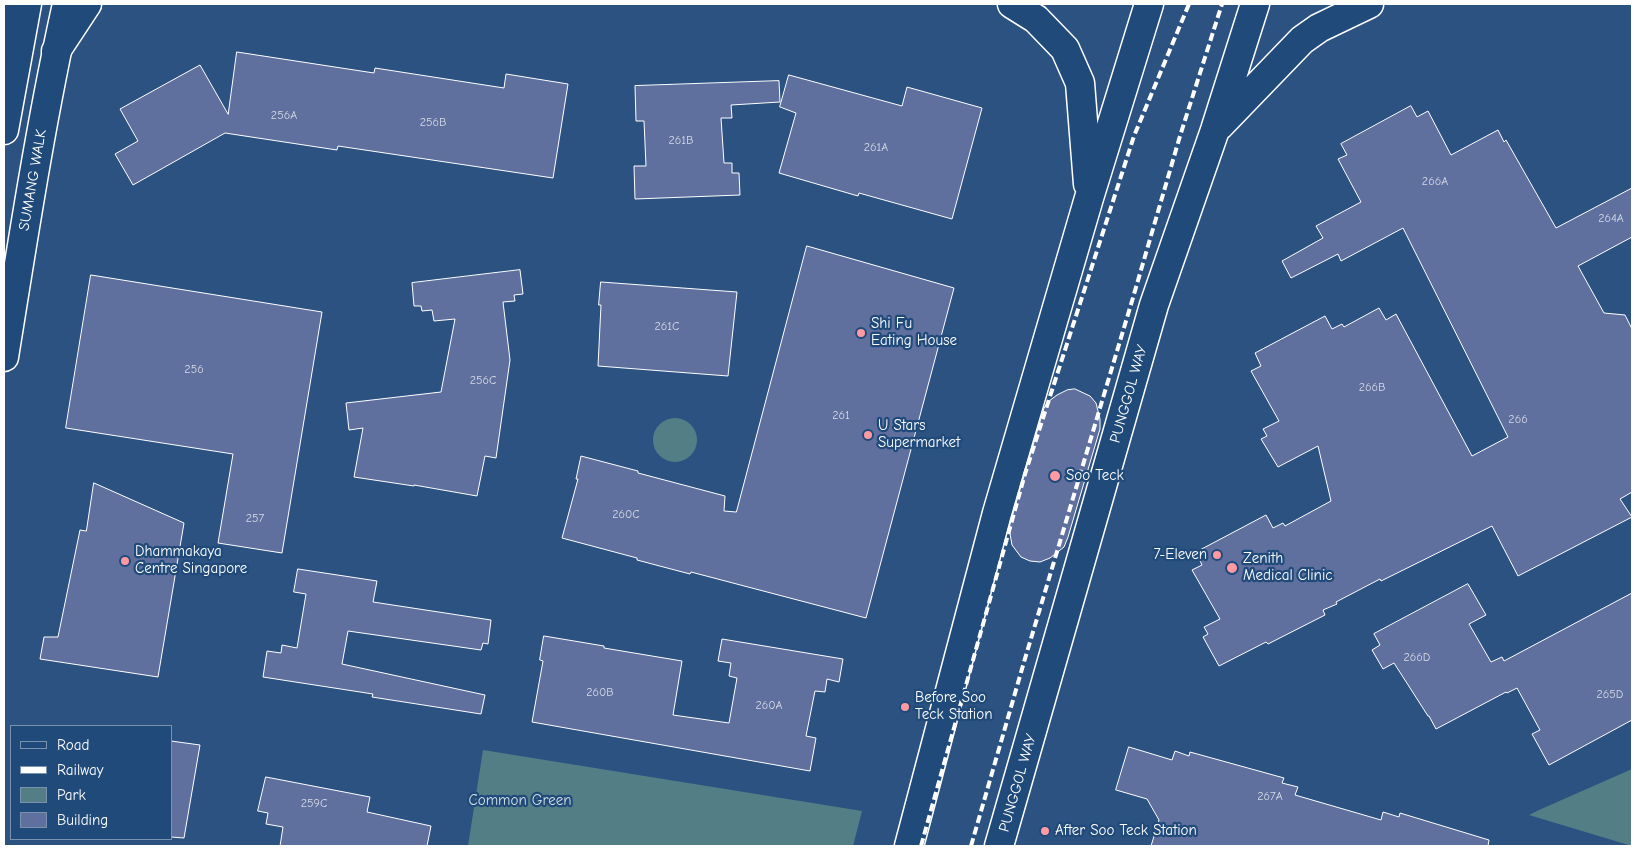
<!DOCTYPE html>
<style>
body{margin:0}
#map{position:relative;width:1636px;height:850px;overflow:hidden;background:#2c5281;font-family:"Comic Neue",sans-serif}
canvas{display:block}
.frame{position:absolute;inset:0;border:5px solid #fff;pointer-events:none}
.legend{position:absolute;left:10px;top:725px;width:162px;height:115px;box-sizing:border-box;background:#1f4a7a;border:1px solid #7992af;margin:0;padding:6px 9px;list-style:none;font-size:15px;color:#fff}
.legend li{display:flex;align-items:center;gap:10px;height:25px}
.legend b{width:25px;border:1px solid #7992af}
</style>
<div id="map">
<canvas width="1636" height="850"></canvas>
<div class="frame"></div>
<ul class="legend">
<li><b style="height:6px;background:#1f4a7a"></b>Road</li>
<li><b style="height:6px;background:#fff"></b>Railway</li>
<li><b style="height:14px;background:#547e86"></b>Park</li>
<li><b style="height:14px;background:#5f709f"></b>Building</li>
</ul>
</div>
<script>
const ctx = document.querySelector('canvas').getContext('2d');
ctx.lineJoin = 'round';
function fillPath(path, color) {
  ctx.fillStyle = color;
  ctx.fill(path, 'evenodd');
}
function trace(path, color, width, dash) {
  ctx.strokeStyle = color;
  ctx.lineWidth = width;
  ctx.lineCap = dash ? 'butt' : 'round';
  ctx.setLineDash(dash || []);
  ctx.stroke(path);
}
function write(font, color, halo, rows, align = 'center') {
  ctx.font = font + ' "Comic Neue",sans-serif';
  ctx.lineWidth = 4.5;
  ctx.setLineDash([]);
  ctx.textBaseline = 'middle';
  ctx.strokeStyle = halo;
  ctx.fillStyle = color;
  for (const [text, x, y, turn = 0] of rows) {
    ctx.save();
    ctx.translate(x, y);
    ctx.rotate((+turn || 0) * Math.PI / 180);
    ctx.textAlign = isNaN(turn) ? turn : align;
    if (halo) ctx.strokeText(text, 0, 0);
    ctx.fillText(text, 0, 0);
    ctx.restore();
  }
}
fillPath(new Path2D(`
 M653 440a22 22 0 1 1 44 0a22 22 0 1 1-44 0Z
 M483,750L862,811L853,846H468Z
 M1632,769V846L1529,815L1539,810Z`), '#547e86');
const building = new Path2D(`
 M237,52L374,73L375,68L504,88L506,74L568,84L553,178L338,146L337,150L225,133L133,185L115,154L138,141L120,109L200,65L228,114Z
 M789,75L902,106L907,87L982,108L952,219L859,193L858,196L779,173L796,113L780,107Z
 M779,81L780,102L731,105L732,118H721L724,163H732V173H739L740,195L635,199L634,166H646L644,121H636L635,86Z
 M1411,106L1417,117L1428,111L1451,155L1498,130L1504,142L1506,140L1556,228L1632,188V237L1578,266L1604,313L1625,315L1632,329V492L1620,499L1632,517L1518,576L1492,526L1381,581L1380,579L1336,602L1337,604L1323,610L1325,615L1268,644L1266,642L1219,666L1203,637L1208,634L1204,627L1220,619L1192,570L1202,565L1196,552L1266,515L1273,528L1283,523L1285,526L1331,501L1318,446L1278,467L1261,439L1267,436L1263,429L1279,421L1251,371L1261,366L1255,353L1325,316L1332,329L1342,324L1344,327L1379,308L1386,320L1396,314L1472,456L1508,437L1403,228L1341,261L1338,254L1291,278L1282,261L1323,238L1316,226L1361,202L1338,159L1347,155L1341,144Z
 M807,246L954,288L866,618L691,572L690,574L637,560V558L562,538L578,479H576L581,456L638,471V473L725,496L724,511L736,512Z
 M520,270L523,294L514,295L515,301L503,302L510,360L496,458L485,456L477,496L414,485V486L354,477L363,428L349,430L346,403L441,392L455,319L434,321L432,310L422,311L421,306H414L412,283Z
 M91,275L322,312L282,553L218,543L233,454L66,428Z
 M601,282L737,292L728,376L598,366L601,305H599Z
 M1075,389L1090,396L1096,403L1100,419V429L1068,537L1064,547L1050,558L1040,562L1030,561L1021,557L1012,545L1009,528L1012,517L1044,408L1049,401L1057,395L1067,390Z
 M94,483L184,523L158,677L40,659L44,637H58L80,530L86,531Z
 M298,569L377,581L373,602L491,620L488,644L483,643L481,650L348,631L342,664L485,695L481,714L372,697L373,694L263,677L267,651L281,653L282,645L297,648L306,594L294,592Z
 M1468,584L1486,615L1469,624L1491,662L1502,657L1504,661L1632,593V720L1549,765L1532,734L1540,730L1517,688L1507,693L1506,692L1436,729L1429,716H1428L1394,663L1383,669L1372,650L1380,645L1374,634Z
 M544,636L604,646V648L682,661L673,715L729,723L737,678L729,676L731,663L718,661L722,639L843,659L839,682L827,679L825,692L815,691L806,736L816,738L810,771L532,722L543,661L540,660Z
 M171,741L200,745L184,838L171,837Z
 M1129,747L1172,760L1175,751L1189,756L1190,752L1284,778L1282,783L1298,787L1295,795L1381,820L1383,812L1399,817L1400,813L1489,840L1488,846H1151L1159,820L1147,799L1116,790Z
 M266,777L370,797L367,812L431,826L427,846H280L283,827L266,824L268,813L258,811Z`);
fillPath(building, '#5f709f');
trace(building, '#fff', 1);
const minor = new Path2D(`
 M4,130L27,4
 M4,357C23,239 41,121 67,4`);
const secondary = new Path2D(`
 M4,10L17,53
 M56,51L87,4`);
const primary = new Path2D(`
 M1012,4L1036,19L1065,49L1080,83L1088,184
 M1219,126L1302,40L1319,28L1369,4
 M909,846L997,513L1089,198L1149,4
 M999,846L1154,305L1215,130L1255,4`);
trace(minor, '#fff', 31);
trace(secondary, '#fff', 31);
trace(primary, '#fff', 31);
trace(minor, '#1f4a7a', 28);
trace(secondary, '#1f4a7a', 28);
trace(primary, '#1f4a7a', 28);
trace(new Path2D(`
 M921,846L1025,474L1134,136L1189,4
 M971,846L1024,662L1132,301L1180,136L1222,4`), '#fff', 4, [8, 4]);
for (const [x, y, r, color] of [
 [861,333,5,"#ff9aa2"],
 [868,435,5,"#ff9aa2"],
 [1055,476,6,"#ff9aa2"],
 [1217,555,5,"#ff9aa2"],
 [125,561,5,"#ff9aa2"],
 [1232,568,6,"#ff9aa2"],
 [905,707,5,"#ff9aa2"],
 [1045,831,5,"#ff9aa2"]
]) {
  const dot = new Path2D();
  dot.arc(x, y, r, 0, 2 * Math.PI);
  ctx.fillStyle = color;
  ctx.fill(dot);
  trace(dot, '#1f4a7a', 2);
}
write('12px', '#d7dbe7', null, [
 ["256A",284,116],
 ["256B",433,123],
 ["261B",681,141],
 ["261A",876,148],
 ["266A",1435,182],
 ["264A",1611,219],
 ["261C",667,327],
 ["256",194,370],
 ["256C",483,381],
 ["266B",1372,388],
 ["261",841,416],
 ["266",1518,420],
 ["260C",626,515],
 ["257",255,519],
 ["266D",1417,658],
 ["260B",600,693],
 ["265D",1610,695],
 ["260A",769,706],
 ["267A",1270,797],
 ["259C",314,804]
]);
write('15px', '#fff', '#1f4a7a', [
 ["SUMANG WALK",33,180,-80],
 ["PUNGGOL WAY",1129,394,-74],
 ["PUNGGOL WAY",1018,783,-74]
]);
write('15px', '#fff', '#1f4a7a', [
 ["Shi Fu",871,324],
 ["Eating House",871,341],
 ["U Stars",878,426],
 ["Supermarket",878,443],
 ["Soo Teck",1066,476],
 ["Dhammakaya",135,552],
 ["Centre Singapore",135,569],
 ["7-Eleven",1207,555,"right"],
 ["Zenith",1243,559],
 ["Medical Clinic",1243,576],
 ["Before Soo",915,698],
 ["Teck Station",915,715],
 ["After Soo Teck Station",1055,831]
], 'left');
write('15px', '#d4dfe1', '#1f4a7a', [
 ["Common Green",520,801]
]);
</script>
